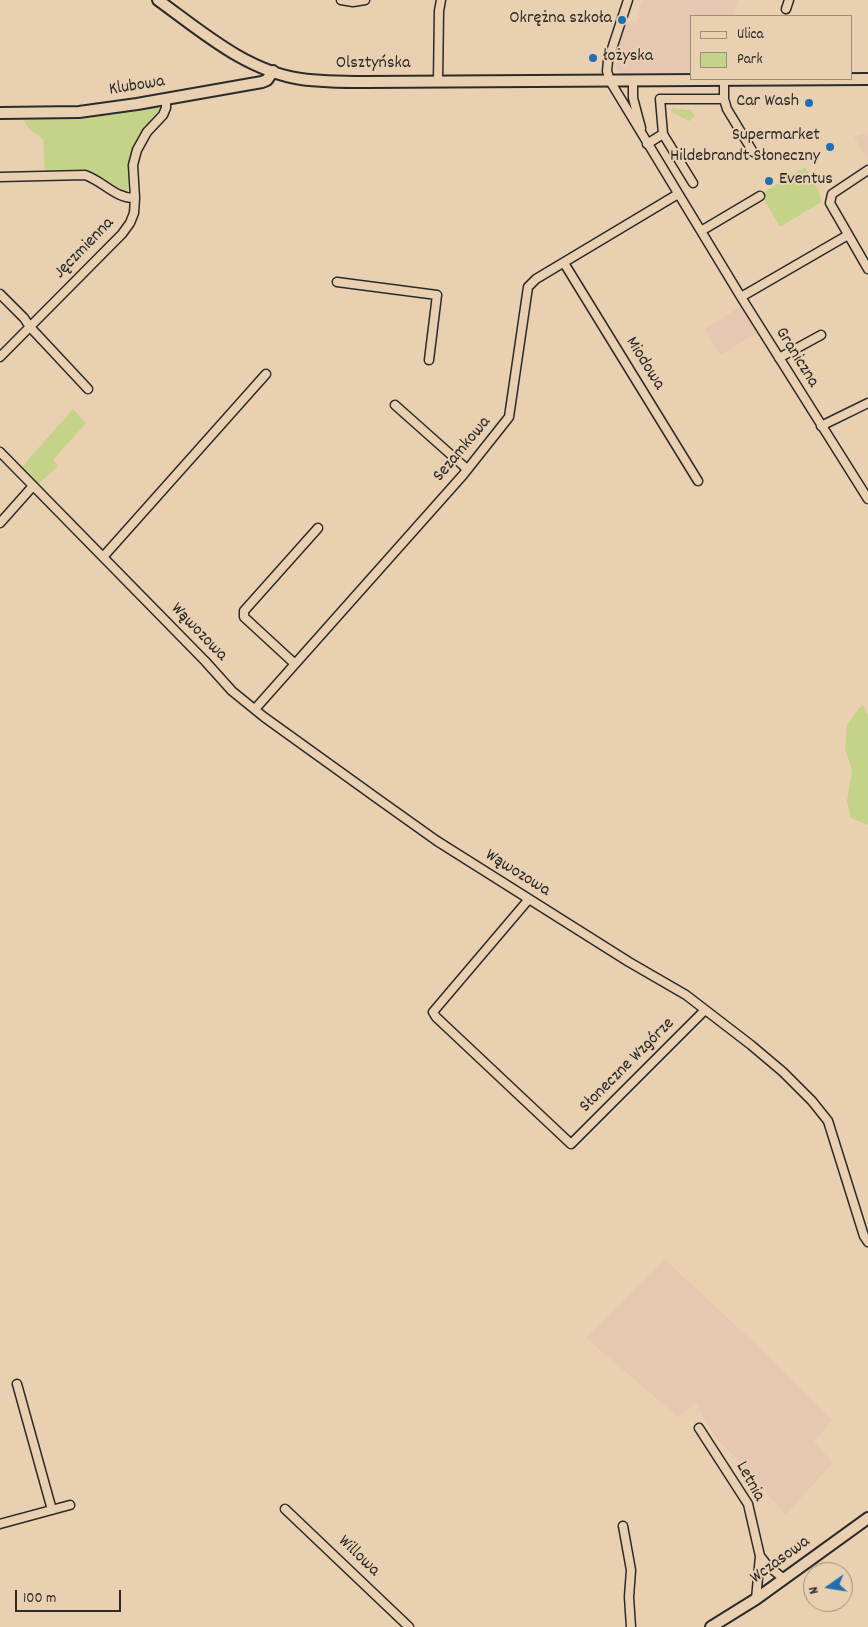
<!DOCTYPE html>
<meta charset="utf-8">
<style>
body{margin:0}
#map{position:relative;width:868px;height:1627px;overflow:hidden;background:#e9d0b1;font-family:Dekko,sans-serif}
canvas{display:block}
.legend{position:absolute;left:690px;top:15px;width:162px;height:65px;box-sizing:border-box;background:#e9d0b1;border:1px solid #9d8e7b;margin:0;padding:6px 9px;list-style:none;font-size:15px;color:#2b2b2b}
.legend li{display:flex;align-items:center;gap:10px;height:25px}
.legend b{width:25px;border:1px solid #9d8e7b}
.north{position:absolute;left:803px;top:1562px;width:50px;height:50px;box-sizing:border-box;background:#e9d0b1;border:1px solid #9d8e7b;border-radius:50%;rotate:257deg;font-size:14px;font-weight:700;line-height:20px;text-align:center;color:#2b2b2b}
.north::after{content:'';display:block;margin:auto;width:18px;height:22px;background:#1f6fb2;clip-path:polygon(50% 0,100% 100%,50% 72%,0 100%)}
.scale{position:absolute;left:15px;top:1590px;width:106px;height:22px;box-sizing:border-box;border:2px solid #2b2b2b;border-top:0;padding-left:6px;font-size:15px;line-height:18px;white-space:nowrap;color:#2b2b2b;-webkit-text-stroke:4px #e9d0b1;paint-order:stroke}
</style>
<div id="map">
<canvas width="868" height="1627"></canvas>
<ul class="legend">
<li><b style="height:6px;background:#e9d0b1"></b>Ulica</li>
<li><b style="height:14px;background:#c4d388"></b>Park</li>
</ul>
<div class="north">N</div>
<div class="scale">100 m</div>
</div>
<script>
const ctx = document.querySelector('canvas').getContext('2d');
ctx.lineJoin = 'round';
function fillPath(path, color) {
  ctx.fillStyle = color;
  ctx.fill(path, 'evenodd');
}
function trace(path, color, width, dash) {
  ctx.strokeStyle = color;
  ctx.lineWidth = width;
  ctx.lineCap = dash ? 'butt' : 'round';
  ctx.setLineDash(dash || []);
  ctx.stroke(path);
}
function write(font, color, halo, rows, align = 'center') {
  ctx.font = font + ' Dekko,sans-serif';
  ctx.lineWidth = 4;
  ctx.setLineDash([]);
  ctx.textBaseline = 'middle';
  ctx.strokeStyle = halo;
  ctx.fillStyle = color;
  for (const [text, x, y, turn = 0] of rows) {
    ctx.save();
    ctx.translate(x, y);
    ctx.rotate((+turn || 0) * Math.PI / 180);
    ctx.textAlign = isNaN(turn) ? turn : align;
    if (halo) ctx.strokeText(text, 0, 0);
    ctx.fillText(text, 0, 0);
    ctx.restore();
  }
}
fillPath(new Path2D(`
 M643,0H738L733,16H692V73L620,74L615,67V54L627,22L636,23Z
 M862,134L868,136V160L854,137Z
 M740,307L757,333L720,355L705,329Z
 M665,1260L761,1349L832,1420L814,1442L833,1463L785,1515L751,1473L715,1437L696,1403L678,1417L586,1338Z`), '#e6c7b1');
fillPath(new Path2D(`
 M151,105V107H158L159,109L158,111L144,129L132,148L128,189L127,191C116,188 109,181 100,176C87,168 60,173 45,174L43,139C35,133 24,127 23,117Z
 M672,108L687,110L690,109L695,116L689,121L672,112L671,110Z
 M805,167L819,191L821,202L780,227L761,194Z
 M73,409L86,423L53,460L58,466L37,485L20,469Z
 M863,705L868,715V825L851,818L847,801L852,771L845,748L847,725L859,708Z`), '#c4d388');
const minor = new Path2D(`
 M341,0L353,2L365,0
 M628,0L608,61L607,71L610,81L741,297L868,499
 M786,9L789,0
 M633,80V98L641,128
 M724,80V99L727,109L753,152
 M438,82L439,11L441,0
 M663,134L693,183
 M647,144L663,134L660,99H724
 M868,170L832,194L830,203L868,269
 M0,177L85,175C103,181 116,199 135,198
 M701,231L760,196
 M564,263L698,481
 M337,282L437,295L429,360
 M0,294L24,318L30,327L88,389
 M741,297L848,235
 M0,357L122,234L130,223L134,213L135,198L133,165L137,150L147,132L163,115L166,108V99
 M779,358L821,335
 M395,405L467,469
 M821,426L868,403
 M0,452L205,661L232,691L264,717L378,799L437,841L629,962L686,995L751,1045L783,1072L812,1101L828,1121L864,1236L868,1242
 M0,523L33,486
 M103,557L266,374
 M295,664L244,617V611L318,528
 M255,709L463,475L509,417L528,287L536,279L678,194
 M529,899L433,1012L436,1017L571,1144L705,1010
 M17,1384L52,1510
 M699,1428L748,1504L760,1556L767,1565L784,1579
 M285,1509L409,1627
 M0,1524L70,1505
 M623,1526L631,1570L629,1597L631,1627
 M756,1599L760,1556`);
const tertiary = new Path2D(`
 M158,0C201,31 246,71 301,79C322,82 344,82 366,82L868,79
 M0,113L79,112L137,104L262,82L267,80L273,71
 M711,1627L756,1599L868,1518`);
trace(minor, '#2b2b2b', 11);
trace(tertiary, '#2b2b2b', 14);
trace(minor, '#e9d0b1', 8);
trace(tertiary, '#e9d0b1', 10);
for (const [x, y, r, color] of [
 [622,20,5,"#1f6fb2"],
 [593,58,5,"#1f6fb2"],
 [809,103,5,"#1f6fb2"],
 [830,147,5,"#1f6fb2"],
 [769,181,5,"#1f6fb2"]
]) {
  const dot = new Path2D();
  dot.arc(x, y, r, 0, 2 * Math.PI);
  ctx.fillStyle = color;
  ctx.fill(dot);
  trace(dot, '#e9d0b1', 2);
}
write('18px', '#2b2b2b', '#e9d0b1', [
 ["Okrężna szkoła",612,20],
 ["łożyska",603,58,"left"],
 ["Car Wash",799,103],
 ["Supermarket",820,137],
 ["Hildebrandt Słoneczny",820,158],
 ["Eventus",779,181,"left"]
], 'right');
write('18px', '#2b2b2b', '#e9d0b1', [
 ["Olsztyńska",373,65],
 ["Klubowa",137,87,-9],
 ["Jęczmienna",85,249,-46],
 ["Graniczna",796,358,58],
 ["Miodowa",644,364,58],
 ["Sezamkowa",463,450,-50],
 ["Wąwozowa",198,633,46],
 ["Wąwozowa",517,874,32],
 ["Słoneczne Wzgórze",628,1066,-45],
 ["Letnia",749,1482,61],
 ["Willowa",358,1557,44],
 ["Wczasowa",781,1561,-36]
]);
</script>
